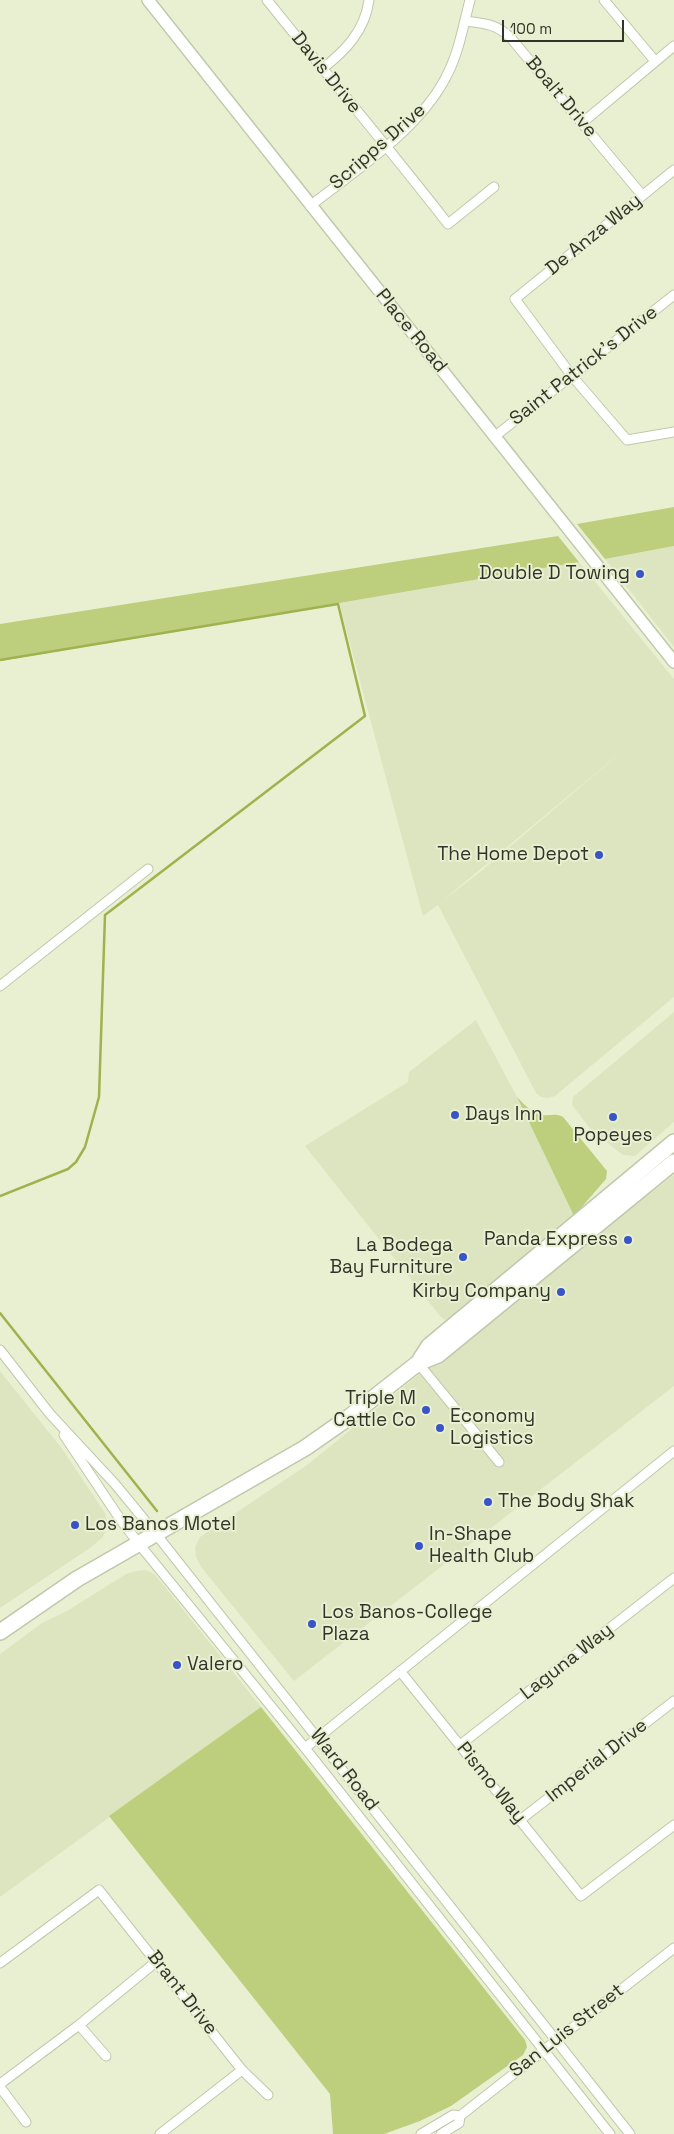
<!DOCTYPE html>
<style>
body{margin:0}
#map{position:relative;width:674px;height:2134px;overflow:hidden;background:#e9f0d2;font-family:"Space Grotesk",sans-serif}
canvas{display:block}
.scale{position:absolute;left:502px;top:20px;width:122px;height:22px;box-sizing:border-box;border:2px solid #313429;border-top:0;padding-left:6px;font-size:15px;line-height:18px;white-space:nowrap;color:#313429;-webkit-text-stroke:4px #e9f0d2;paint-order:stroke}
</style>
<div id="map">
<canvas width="674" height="2134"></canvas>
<div class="scale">100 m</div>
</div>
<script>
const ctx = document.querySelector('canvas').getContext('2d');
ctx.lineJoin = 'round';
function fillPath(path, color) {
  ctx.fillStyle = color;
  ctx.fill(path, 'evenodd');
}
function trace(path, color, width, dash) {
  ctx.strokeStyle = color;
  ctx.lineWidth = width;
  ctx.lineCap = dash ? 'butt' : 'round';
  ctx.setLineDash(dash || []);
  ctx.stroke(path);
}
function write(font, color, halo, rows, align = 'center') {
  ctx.font = font + ' "Space Grotesk",sans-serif';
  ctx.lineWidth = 4;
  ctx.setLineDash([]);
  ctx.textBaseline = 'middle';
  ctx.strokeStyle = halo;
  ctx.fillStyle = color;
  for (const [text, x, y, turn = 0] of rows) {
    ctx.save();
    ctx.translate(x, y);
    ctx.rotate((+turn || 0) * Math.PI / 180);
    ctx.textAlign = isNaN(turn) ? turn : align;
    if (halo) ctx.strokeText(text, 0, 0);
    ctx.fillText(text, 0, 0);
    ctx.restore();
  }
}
fillPath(new Path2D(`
 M674,546V647L605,559Z
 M579,562L674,679V997L555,1096L548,1098L541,1097L536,1093L438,905L423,916L339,603ZM632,743L480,872L441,902Z
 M674,1012V1122L635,1156L623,1155L592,1131L572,1105L573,1097Z
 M476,1020L517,1097L574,1216L451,1319L445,1320L440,1316L305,1146L408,1082L409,1072Z
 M674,1175V1386L294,1681L201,1567L196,1557L195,1547L200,1537L307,1465L460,1341Z
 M0,1371L63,1450L105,1513L108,1525L103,1537L90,1548L0,1608Z
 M145,1570L154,1574L162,1583L261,1707L0,1897V1654L42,1623L67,1611L126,1574L136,1571Z`), '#dce5c0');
fillPath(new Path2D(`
 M674,507V546L605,559L577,524Z
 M558,536L579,562L0,661V624Z
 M517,1097C524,1104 532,1114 543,1115C550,1116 556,1113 563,1117L607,1171L606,1179L574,1216Z
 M261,1707L525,2040L527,2047L523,2055L451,2106L420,2121L384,2134H333L330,2094L109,1816Z`), '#bdce7d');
trace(new Path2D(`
 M0,660L338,604L365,716L105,915L99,1097L85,1147L76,1162L68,1169L0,1196
 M0,1313L157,1511`), '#9fb24d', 2.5);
const minor = new Path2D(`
 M267,0C327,75 389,148 448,224L494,187
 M604,0L655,61
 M465,21C483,23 496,24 510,37L642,195
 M322,69C345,51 365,31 369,0
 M582,123L674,46
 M674,170L515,299L572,376L627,440L674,432
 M310,206C357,169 418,131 446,77C459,53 463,26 470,0
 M494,437L674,295
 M0,986L148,869
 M0,1350L50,1414L115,1484L156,1534L630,2134
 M418,1363L499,1462
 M64,1435L120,1519L139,1544L305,1748L610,2134
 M400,1671L581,1896L674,1825
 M460,1745L674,1578
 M305,1748L674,1451
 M520,1820L674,1701
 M0,1963L99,1890L242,2070L268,2095
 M79,2025L106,2056
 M0,2084L79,2025L157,1961
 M0,2087L26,2122
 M160,2134L242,2070
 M421,2134L453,2115L460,2116
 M441,2134L459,2123L460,2116L674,1948`);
const tertiary = new Path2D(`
 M148,0L674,662`);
const trunk = new Path2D(`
 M418,1363L429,1346L674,1142
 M0,1632L77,1579L305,1448L348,1418L418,1363L438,1355L674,1162`);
trace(minor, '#c0c8ab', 11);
trace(tertiary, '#c0c8ab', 14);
trace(trunk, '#c0c8ab', 18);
trace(minor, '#fff', 9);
trace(tertiary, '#fff', 11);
trace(trunk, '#fff', 15);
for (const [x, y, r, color] of [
 [640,574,5,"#3954c6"],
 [599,855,5,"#3954c6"],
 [455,1115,5,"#3954c6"],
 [613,1117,5,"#3954c6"],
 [628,1240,5,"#3954c6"],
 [463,1257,5,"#3954c6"],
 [561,1292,5,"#3954c6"],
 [426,1410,5,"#3954c6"],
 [440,1428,5,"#3954c6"],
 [488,1502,5,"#3954c6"],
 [75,1525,5,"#3954c6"],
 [419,1546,5,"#3954c6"],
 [312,1624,5,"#3954c6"],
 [177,1665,5,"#3954c6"]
]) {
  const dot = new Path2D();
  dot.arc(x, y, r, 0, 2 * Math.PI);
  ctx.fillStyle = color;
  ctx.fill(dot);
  trace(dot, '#e9f0d2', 2);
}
write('19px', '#313429', '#e9f0d2', [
 ["Davis Drive",326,73,51],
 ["Boalt Drive",561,97,50],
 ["Scripps Drive",378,147,-41],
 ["De Anza Way",594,235,-39],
 ["Place Road",411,331,51],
 ["Saint Patrick's Drive",584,366,-38],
 ["Laguna Way",567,1662,-38],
 ["Imperial Drive",597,1761,-38],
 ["Ward Road",344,1770,52],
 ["Pismo Way",491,1783,51],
 ["Brant Drive",182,1993,52],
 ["San Luis Street",567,2031,-38]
]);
write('19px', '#313429', '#e9f0d2', [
 ["Double D Towing",630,574,"right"],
 ["The Home Depot",589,855,"right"],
 ["Days Inn",465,1115],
 ["Popeyes",613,1136,"center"],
 ["Panda Express",618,1240,"right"],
 ["La Bodega",453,1246,"right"],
 ["Bay Furniture",453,1268,"right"],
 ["Kirby Company",551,1292,"right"],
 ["Triple M",416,1399,"right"],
 ["Cattle Co",416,1421,"right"],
 ["Economy",450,1417],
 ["Logistics",450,1439],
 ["The Body Shak",498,1502],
 ["Los Banos Motel",85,1525],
 ["In-Shape",429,1535],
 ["Health Club",429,1557],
 ["Los Banos-College",322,1613],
 ["Plaza",322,1635],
 ["Valero",187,1665]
], 'left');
</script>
